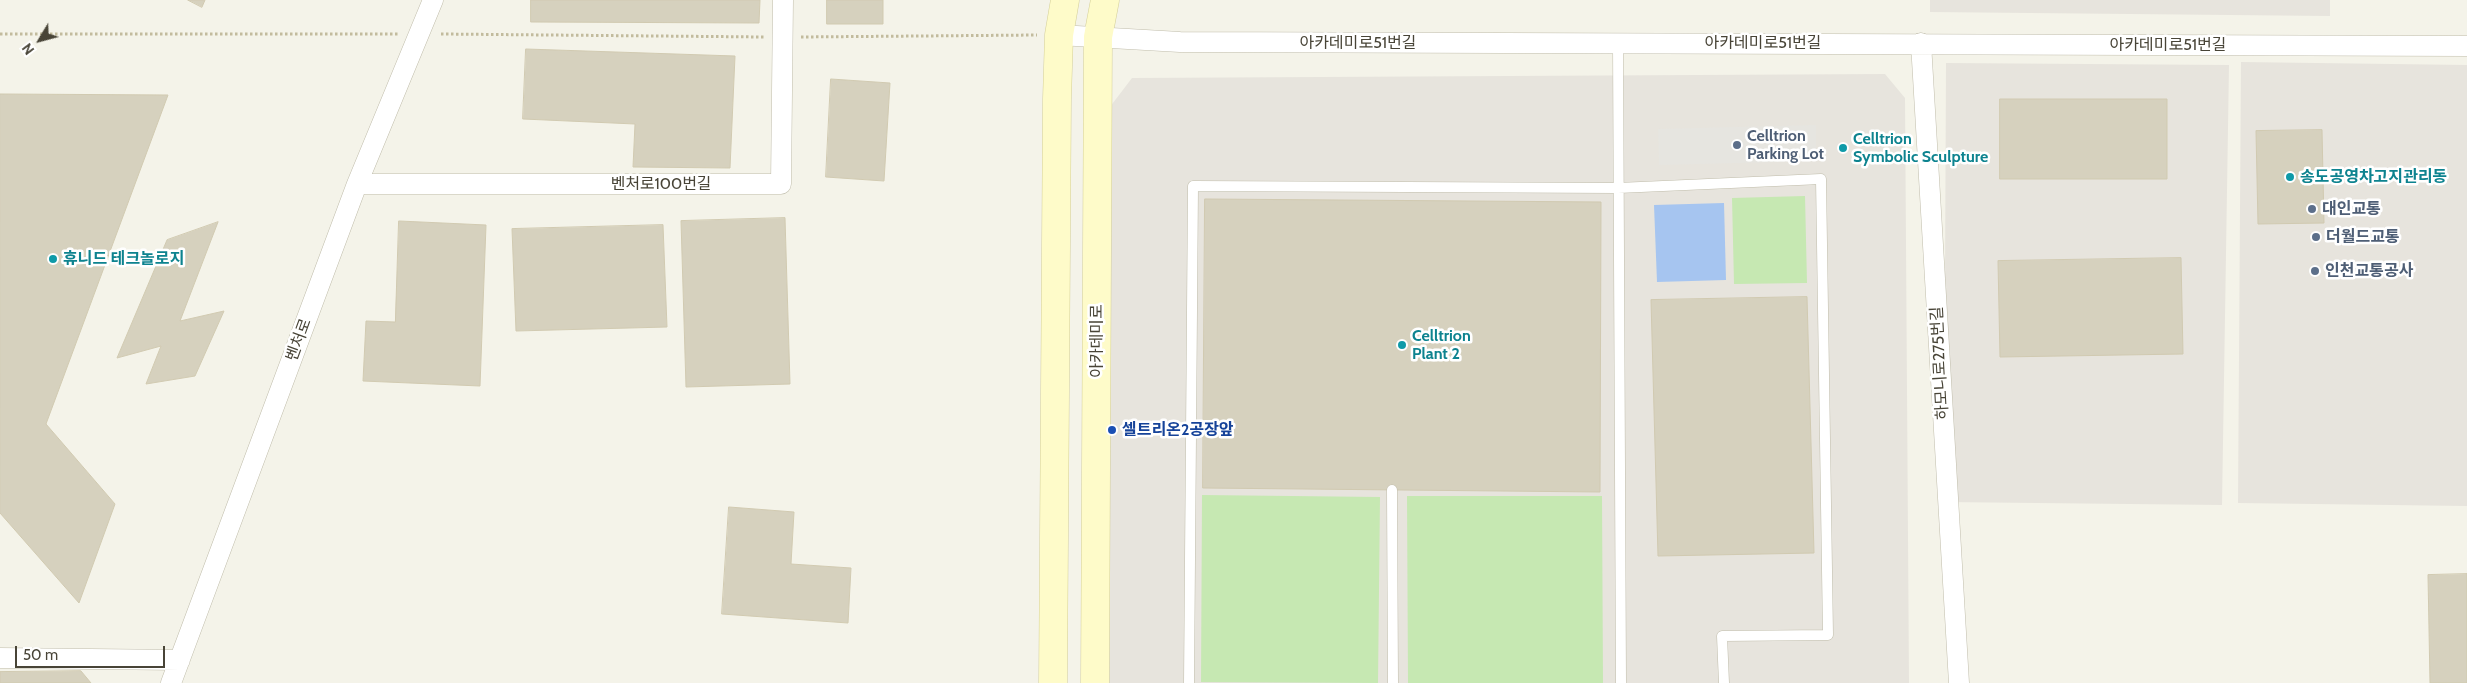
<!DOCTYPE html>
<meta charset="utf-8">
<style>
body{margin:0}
#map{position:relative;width:2467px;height:683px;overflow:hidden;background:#f4f3e9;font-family:Cabin,sans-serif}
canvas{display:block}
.north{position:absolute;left:15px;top:15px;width:50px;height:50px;-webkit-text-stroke:4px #fff;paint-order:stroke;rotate:233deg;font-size:14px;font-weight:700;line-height:20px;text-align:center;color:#484437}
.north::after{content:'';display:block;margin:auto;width:18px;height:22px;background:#484437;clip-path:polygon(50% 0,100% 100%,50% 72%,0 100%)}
.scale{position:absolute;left:15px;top:646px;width:150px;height:22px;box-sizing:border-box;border:2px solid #484437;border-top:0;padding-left:6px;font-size:15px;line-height:18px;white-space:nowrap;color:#484437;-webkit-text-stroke:4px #fff;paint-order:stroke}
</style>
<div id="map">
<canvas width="2467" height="683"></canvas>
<div class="north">N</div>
<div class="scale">50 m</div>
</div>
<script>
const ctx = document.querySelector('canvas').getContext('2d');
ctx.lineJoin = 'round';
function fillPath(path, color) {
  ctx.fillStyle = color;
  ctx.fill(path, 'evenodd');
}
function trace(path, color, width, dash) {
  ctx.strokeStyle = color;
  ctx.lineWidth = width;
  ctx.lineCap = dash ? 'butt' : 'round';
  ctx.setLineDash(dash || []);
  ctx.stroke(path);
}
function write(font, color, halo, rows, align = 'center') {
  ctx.font = font + ' Cabin,"Noto Sans KR",sans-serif';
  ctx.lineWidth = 5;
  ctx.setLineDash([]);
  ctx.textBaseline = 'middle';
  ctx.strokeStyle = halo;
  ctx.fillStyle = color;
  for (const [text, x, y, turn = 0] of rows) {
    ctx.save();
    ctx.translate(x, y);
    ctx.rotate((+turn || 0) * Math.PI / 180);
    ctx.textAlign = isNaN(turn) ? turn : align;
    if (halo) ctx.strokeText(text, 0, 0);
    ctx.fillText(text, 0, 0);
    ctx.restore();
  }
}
fillPath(new Path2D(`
 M1930,0H2330V16L1930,12Z
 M2241,62L2467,65V506L2238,503Z
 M1946,63L2229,65L2222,505L1944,502Z
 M1885,74L1905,98L1909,683H1100L1103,116L1132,78Z`), '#e7e4dd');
fillPath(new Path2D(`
 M1805,196L1807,283L1734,284L1732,198Z
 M1202,495L1380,497L1378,683L1201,682Z
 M1407,496H1602L1603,683H1408Z`), '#c6e8b2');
fillPath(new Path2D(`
 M1816,125V161L1659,165L1658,129Z`), '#e6e5e0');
fillPath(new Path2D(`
 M1724,203L1726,280L1657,282L1654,205Z`), '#a6c5f0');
const building = new Path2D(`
 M188,0H205L202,7Z
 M531,0H760L759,23L531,22Z
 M827,0H883V24H827Z
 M526,49L735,56L730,168L633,167L635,124L523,119Z
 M831,79L890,83L884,181L826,177Z
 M0,94L168,95L46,424L115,504L79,603L0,513Z
 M2000,99H2167V179H2000Z
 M2322,130L2324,223L2258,224L2256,131Z
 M1205,199L1601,202L1600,492L1203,488Z
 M785,218L790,384L686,387L681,221Z
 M399,221L486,225L480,386L363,381L366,321L395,322Z
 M218,222L180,321L224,311L195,376L146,384L161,346L117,358L167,240Z
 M663,225L667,327L516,331L512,229Z
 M2181,258L2183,354L2000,357L1998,261Z
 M1807,297L1814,553L1658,556L1651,300Z
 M729,507L794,512L791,564L851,568L848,623L722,614Z
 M2467,574V683H2430L2428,575Z
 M81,671L91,683H0V672Z`);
fillPath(building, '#d6d1be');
trace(building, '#d1cab1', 1);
const service = new Path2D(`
 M1618,43L1621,683
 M1392,490L1393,683
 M1189,683L1193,186L1618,188L1821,179L1828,635L1722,636L1724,683`);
const minor = new Path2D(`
 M1059,35L1180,42L2467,46
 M1921,43L1959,683
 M357,184H781L783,0
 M0,658L180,660
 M171,683L357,184L433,0`);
const secondary = new Path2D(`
 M1053,683L1057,99L1059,35L1065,0
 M1095,683L1098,37L1105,0`);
trace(service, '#c0bdab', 11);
trace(minor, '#c0bdab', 21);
trace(secondary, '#d4cf99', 29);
trace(new Path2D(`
 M0,34H399
 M441,34L764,37
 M801,37L1037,35`), '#c2bb9d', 3, [2.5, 2.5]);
trace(service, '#fff', 10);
trace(minor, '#fff', 20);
trace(secondary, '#fefbc9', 28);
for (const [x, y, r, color] of [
 [1737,145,5,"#5c6f8a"],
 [1843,148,5,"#0f9aa8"],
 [2290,177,5,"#0f9aa8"],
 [2312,209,5,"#5c6f8a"],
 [2316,237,5,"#5c6f8a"],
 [53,259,5,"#0f9aa8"],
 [2315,271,5,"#5c6f8a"],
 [1402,345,5,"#0f9aa8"],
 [1112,430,5,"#1a4fb4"]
]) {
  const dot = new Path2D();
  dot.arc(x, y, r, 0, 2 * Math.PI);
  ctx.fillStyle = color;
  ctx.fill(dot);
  trace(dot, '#fff', 2);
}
write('16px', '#484437', '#fff', [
 ["아카데미로51번길",1358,43],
 ["아카데미로51번길",1763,43],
 ["아카데미로51번길",2168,45],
 ["벤처로100번길",661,184],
 ["벤처로",299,340,-70],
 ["아카데미로",1097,341,-90],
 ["하모니로275번길",1940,363,-93]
]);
write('bold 16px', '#4e5e75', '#fff', [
 ["Celltrion",1747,136],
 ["Parking Lot",1747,154],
 ["대인교통",2322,209],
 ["더월드교통",2326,237],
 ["인천교통공사",2325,271]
], 'left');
write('bold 16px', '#0d838f', '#fff', [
 ["Celltrion",1853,139],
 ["Symbolic Sculpture",1853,157],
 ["송도공영차고지관리동",2300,177],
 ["휴니드 테크놀로지",63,259],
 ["Celltrion",1412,336],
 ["Plant 2",1412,354]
], 'left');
write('bold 16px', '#164399', '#fff', [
 ["셀트리온2공장앞",1122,430]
], 'left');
</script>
